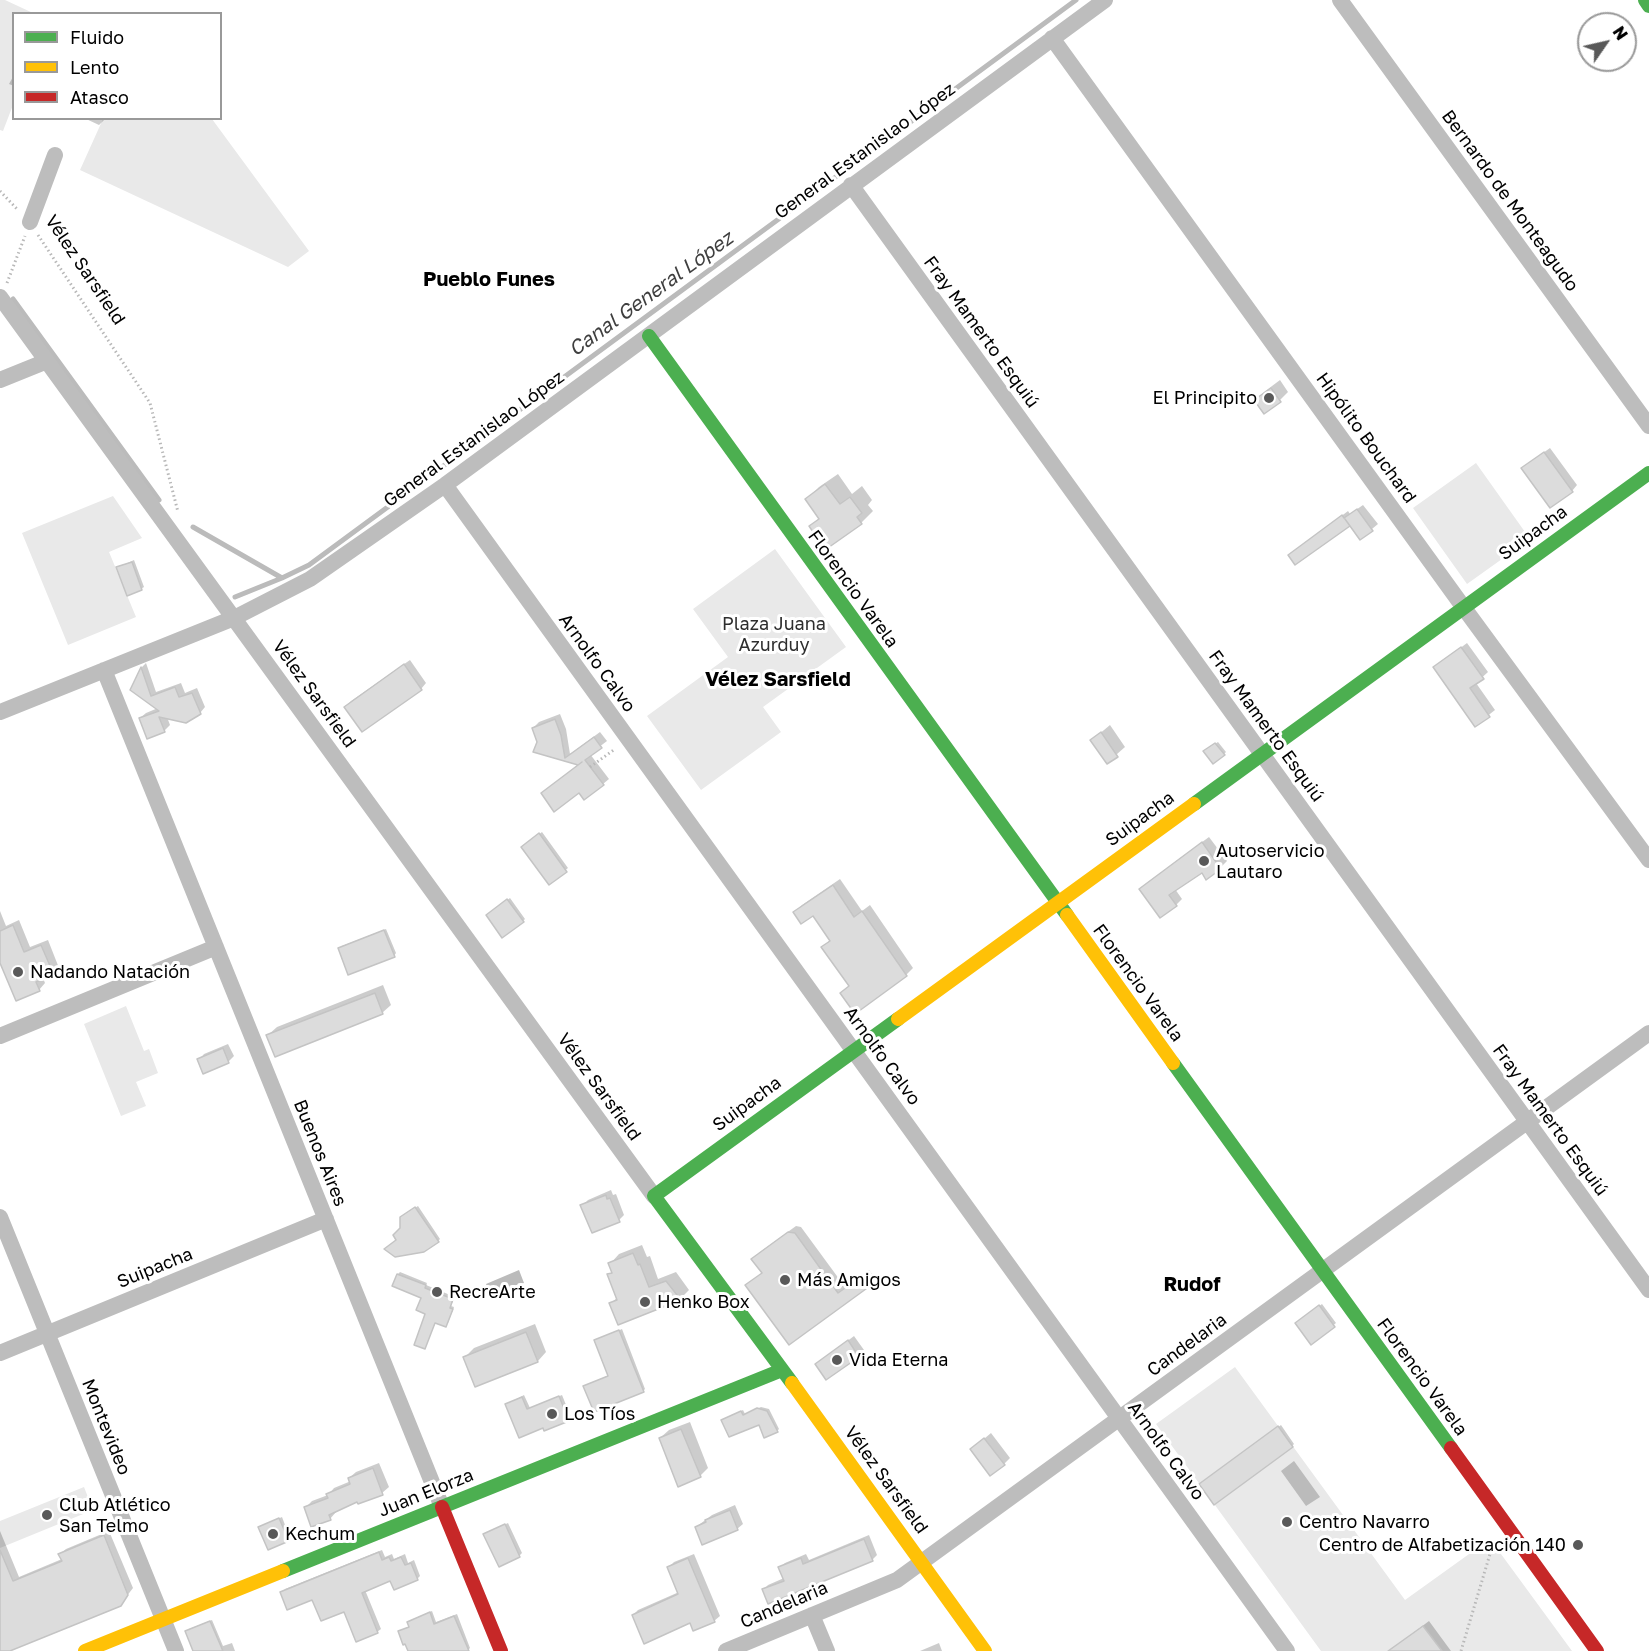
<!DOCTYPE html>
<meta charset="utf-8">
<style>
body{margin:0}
#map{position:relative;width:1649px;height:1651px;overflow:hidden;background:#fff;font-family:"Golos Text",sans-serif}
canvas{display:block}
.legend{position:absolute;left:12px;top:12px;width:210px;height:108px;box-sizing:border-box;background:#fff;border:2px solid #999;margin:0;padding:8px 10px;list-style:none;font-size:18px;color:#000}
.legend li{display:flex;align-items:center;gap:12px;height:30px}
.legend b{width:30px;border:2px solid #999}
.north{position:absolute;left:1577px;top:12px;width:60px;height:60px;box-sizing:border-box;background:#fff;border:2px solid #999;border-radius:50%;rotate:56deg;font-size:16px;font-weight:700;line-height:24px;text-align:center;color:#000}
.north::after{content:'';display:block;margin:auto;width:21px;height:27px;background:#595959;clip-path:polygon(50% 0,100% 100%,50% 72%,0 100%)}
</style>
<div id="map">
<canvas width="1649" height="1651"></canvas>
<ul class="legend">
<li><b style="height:8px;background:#4caf50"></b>Fluido</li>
<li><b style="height:8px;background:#ffc107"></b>Lento</li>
<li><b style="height:8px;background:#c62828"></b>Atasco</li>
</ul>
<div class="north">N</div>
</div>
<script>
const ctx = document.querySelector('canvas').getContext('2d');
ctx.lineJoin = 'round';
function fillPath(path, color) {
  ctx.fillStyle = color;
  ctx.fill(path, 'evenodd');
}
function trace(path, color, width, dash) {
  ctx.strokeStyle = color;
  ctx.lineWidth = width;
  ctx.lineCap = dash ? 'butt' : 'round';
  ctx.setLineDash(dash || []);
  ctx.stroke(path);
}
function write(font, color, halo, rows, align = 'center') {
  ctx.font = font + ' "Golos Text",sans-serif';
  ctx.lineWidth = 6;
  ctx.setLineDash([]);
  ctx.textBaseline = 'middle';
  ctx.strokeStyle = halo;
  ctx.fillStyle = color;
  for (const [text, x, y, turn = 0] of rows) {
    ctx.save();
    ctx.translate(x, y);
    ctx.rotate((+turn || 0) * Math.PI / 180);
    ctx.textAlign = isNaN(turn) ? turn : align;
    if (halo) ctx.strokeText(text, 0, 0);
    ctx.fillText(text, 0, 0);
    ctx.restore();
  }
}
fillPath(new Path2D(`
 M0,0H5L33,13L14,14L13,105L3,131L0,130Z
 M103,119H212L309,251L288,267L80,170Z
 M1476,463L1530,539L1467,584L1413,508Z
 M113,496L142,538L109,552L136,617L68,645L22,533Z
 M775,549L846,647L763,707L781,732L701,790L647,716L728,657L693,609Z
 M126,1006L144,1051L149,1049L158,1073L136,1082L146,1106L121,1116L84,1024Z
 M1235,1367L1405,1600L1490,1539L1572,1651H1321L1156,1424Z
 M84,1487L93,1510L0,1548V1521Z`), '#e9e9e9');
fillPath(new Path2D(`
 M519,1270L524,1283L492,1298L486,1284Z
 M1294,1461L1320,1497L1306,1506L1281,1471Z`), '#bbb');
fillPath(new Path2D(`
 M14,75V86L9,84Z
 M84,118H106L99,125Z
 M1280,380L1288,392L1280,400H1256L1264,392Z
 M1550,448L1577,485L1572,491L1529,463Z
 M838,474L852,494L862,486L872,500L868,505L873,511L861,523L811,526L820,517L807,499L819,487Z
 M1363,505L1378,524L1361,538L1350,523L1290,555L1348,511L1350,514Z
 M134,560L144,587L141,589L117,568Z
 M1467,643L1488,672L1476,683L1495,710L1476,725L1435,667Z
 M410,660L426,683L421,689L346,707L351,701Z
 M146,663L156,692L181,683L185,693L197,688L205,707L200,713L167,717L170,725L164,731L140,718L146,713L158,708L132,689L141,668Z
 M560,714L566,729L570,754L600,732L607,741L590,754L609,779L603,784L580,791L542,793L579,764L535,751L539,742L533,728L539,722Z
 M1110,725L1125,747L1108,762L1092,740Z
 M1218,742L1226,752L1224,754L1207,749Z
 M542,832L568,868L549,883L525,845Z
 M1209,837L1227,861L1220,868L1202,871L1175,889L1182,899L1176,905L1148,882Z
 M840,879L862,911L870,905L913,968L906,975L855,1012L842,993L850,985L823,947L831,939L813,914L795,912L802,905Z
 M510,898L525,919L523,921L490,913Z
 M0,911L6,926L19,920L30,947L48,940L59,968L53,974L43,978L45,983L39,990L0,959Z
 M386,929L396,953L394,956L340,949L342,946Z
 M383,985L391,1005L382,1013L268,1035L277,1027Z
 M228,1044L234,1056L228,1062L199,1060L204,1054Z
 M611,1190L613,1195L616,1194L624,1215L619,1220L582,1206L588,1200Z
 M418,1206L440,1239L438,1241L398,1240L404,1215Z
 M796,1226L801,1227L845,1287L869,1270L875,1278L869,1285L789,1343L747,1285L763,1272L753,1259L760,1252Z
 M642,1245L647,1257L650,1256L658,1279L676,1272L689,1290L680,1299L619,1323L611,1303L618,1297L609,1275L613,1271L610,1264L619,1254Z
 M400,1272L427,1283L426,1285L455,1297L451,1306L454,1307L448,1323L445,1325L436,1322L424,1347L427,1313L423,1297L398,1274Z
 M1322,1304L1336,1323L1311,1343L1299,1321Z
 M535,1324L546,1352L538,1361L465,1357L474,1348Z
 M622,1329L645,1389L643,1391L585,1386L609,1375L596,1341Z
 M854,1336L864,1350L858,1356L817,1364Z
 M524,1395L530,1408L562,1395L571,1417L568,1420L543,1426L507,1404Z
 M761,1407L769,1409L779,1429L777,1431L759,1423L723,1420L743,1410L745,1414Z
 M690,1422L708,1468L700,1476L660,1438L669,1430Z
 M1281,1425L1294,1444L1292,1446L1203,1482Z
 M991,1433L1010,1458L1004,1464L972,1449Z
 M379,1463L389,1487L382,1493L359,1502L358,1500L335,1510L336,1512L330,1519L306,1507L312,1501L328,1495L334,1488L351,1481L349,1478L356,1472Z
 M735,1505L743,1524L737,1529L696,1527L712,1515Z
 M282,1517L290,1538L288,1540L260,1527Z
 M508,1523L522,1553L519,1556L485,1534Z
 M0,1531L19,1577L62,1559L60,1554L66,1549L109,1531L133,1588L120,1605L6,1651H0Z
 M869,1535L877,1555L872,1560L763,1590L768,1585L784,1578L780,1568L785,1563L806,1554L809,1560Z
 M382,1550L385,1557L392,1554L394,1559L405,1554L408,1563L414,1560L420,1576L417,1579H391L365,1590L381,1629L377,1632L345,1610L313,1598L282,1593L285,1589Z
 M694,1554L720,1616L714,1621H691L633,1615L638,1610L679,1592L669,1567L674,1562Z
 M432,1611L436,1622L457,1614L470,1648L468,1650L410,1651L399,1632L410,1626L409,1622L411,1620Z
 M212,1620L223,1646L232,1643L235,1651H195L189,1629Z
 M1429,1621L1451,1651H1389Z
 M939,1643L942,1651H920Z`), '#0003');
trace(new Path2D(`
 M13,299L159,500
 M193,527L282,578
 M235,597L282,578L309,565L1076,0`), '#bbb', 5);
const building = new Path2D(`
 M1271,388L1281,402L1264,414L1254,400Z
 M1544,452L1573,492L1550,508L1521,468Z
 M825,484L840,504L850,497L862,513L857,517L862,524L825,550L809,526L819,519L805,499Z
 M1357,509L1373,531L1360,540L1345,519L1350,526L1295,565L1288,555L1342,515L1344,518Z
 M132,562L142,590L127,596L116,567Z
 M1461,647L1484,679L1470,688L1490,717L1475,727L1433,667Z
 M404,664L422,690L362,732L344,707Z
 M141,667L151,696L175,687L179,697L192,693L201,714L186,723L159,717L165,732L147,739L139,718L159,711L130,690Z
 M555,719L561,735L565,758L594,737L602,748L585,760L604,785L584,800L579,793L554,812L541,793L582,762L578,765L533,752L537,742L532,728Z
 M1101,732L1118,757L1107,764L1090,740Z
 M1215,743L1225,755L1213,764L1203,751Z
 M539,833L567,872L549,885L521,847Z
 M1202,842L1221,869L1206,880L1202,873L1169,895L1177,906L1160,918L1139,889Z
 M833,885L854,917L862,911L907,976L855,1014L840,993L849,986L821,947L830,941L813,916L801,924L793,912Z
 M507,899L524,922L502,938L486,915Z
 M13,925L24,952L41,945L54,975L36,982L40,991L16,1001L0,963V931Z
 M384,930L395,957L348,975L338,948Z
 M375,993L383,1014L275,1057L266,1035Z
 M223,1048L229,1063L203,1074L197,1059Z
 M606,1195L607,1199L610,1198L620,1222L592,1233L580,1205Z
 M415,1207L439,1242L424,1252L395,1257L384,1249L396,1240L393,1235L400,1228V1217Z
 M788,1232L795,1233L838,1293L862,1276L870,1286L789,1345L745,1285L762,1273L751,1259Z
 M633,1253L638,1265L640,1264L649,1287L666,1281L681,1300L618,1325L609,1303L617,1300L607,1274L612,1273L608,1263Z
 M397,1274L426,1285L425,1288L453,1299L450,1308L453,1309L446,1327L435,1323L425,1349L414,1345L425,1314L416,1310L421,1298L392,1286Z
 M1319,1305L1335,1327L1311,1345L1295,1323Z
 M619,1330L644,1392L594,1412L583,1386L608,1376L594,1340Z
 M526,1332L538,1362L475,1387L463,1357Z
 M848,1340L859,1357L826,1380L815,1364Z
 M559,1396L569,1421L544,1431L543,1428L519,1438L505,1404L522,1397L527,1409Z
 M757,1408L767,1411L778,1432L764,1438L759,1425L729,1437L721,1420L741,1411L743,1415Z
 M1278,1426L1293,1447L1214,1505L1199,1484Z
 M681,1429L701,1477L678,1487L659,1438Z
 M984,1438L1005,1465L990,1476L970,1449Z
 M373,1468L383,1495L358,1504L357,1502L329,1515L331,1520L311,1527L304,1507L328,1498L326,1494L350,1484L348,1478Z
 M730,1510L738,1530L702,1545L695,1527L706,1522L705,1520Z
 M279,1518L289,1541L268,1550L258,1527Z
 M505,1524L520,1557L499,1567L483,1534Z
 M104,1535L128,1595L121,1606L10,1651H0V1550L13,1581L62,1561L58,1554Z
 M864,1539L873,1561L768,1604L762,1589L784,1581L778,1567L801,1558L803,1564Z
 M379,1552L382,1560L389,1557L391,1561L401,1557L405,1565L411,1563L418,1580L394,1590L390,1581L362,1593L378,1633L356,1642L344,1612L321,1621L312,1600L287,1610L280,1592Z
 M688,1558L715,1622L693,1631L690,1623L644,1644L632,1615L678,1594L667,1567Z
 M430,1612L434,1624L454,1616L469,1651H408L405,1644L403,1645L398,1631L409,1627L407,1622Z
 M210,1621L223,1651H193L185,1631Z
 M1423,1626L1442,1651H1388Z`);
fillPath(building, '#dcdcdc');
trace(building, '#c4c4c4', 1.5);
trace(new Path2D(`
 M0,191L17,209
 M38,235L150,403L178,512
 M7,283L25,236
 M590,767L615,749
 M1461,1651L1490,1554L1495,1543`), '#b8b8b8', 3, [1.5, 3]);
trace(new Path2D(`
 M1340,0L1649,426
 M1052,38L1464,608L1649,860
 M851,185L1649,1290
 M30,222L55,155
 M0,297L654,1196
 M0,380L47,361
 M445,485L1287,1651
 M104,670L442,1507
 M0,712L234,618L310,579L445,485L1105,0
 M0,1036L216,947
 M0,1217L176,1651
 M0,1353L326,1219
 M812,1615L827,1651
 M726,1651L897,1580L1649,1033`), '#bdbdbd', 16);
trace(new Path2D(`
 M1645,0L1649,6
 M649,336L1067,915
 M1194,804L1649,473
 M1173,1063L1451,1448
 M792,1383L654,1196L898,1019
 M283,1571L782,1370`), '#4caf50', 14);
trace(new Path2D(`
 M1067,915L1173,1063
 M898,1019L1194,804
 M792,1383L985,1651
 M85,1651L283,1571`), '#ffc107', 14);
trace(new Path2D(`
 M1451,1448L1597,1651
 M442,1507L501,1651`), '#c62828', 14);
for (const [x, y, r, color] of [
 [1269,398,6,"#595959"],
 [1204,861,6,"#595959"],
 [18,972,6,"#595959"],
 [785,1280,6,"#595959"],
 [437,1292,6,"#595959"],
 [645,1302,6,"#595959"],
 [837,1360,6,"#595959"],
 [552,1414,6,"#595959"],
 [47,1515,6,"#595959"],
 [1287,1522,6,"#595959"],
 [273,1534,6,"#595959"],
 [1578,1545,6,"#595959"]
]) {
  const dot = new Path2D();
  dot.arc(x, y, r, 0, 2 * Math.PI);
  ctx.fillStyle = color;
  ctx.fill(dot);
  trace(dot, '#fff', 2);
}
write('18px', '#000', '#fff', [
 ["General Estanislao López",865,151,-36],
 ["Bernardo de Monteagudo",1510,201,54],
 ["Vélez Sarsfield",85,270,56],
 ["Fray Mamerto Esquiú",981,332,54],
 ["Hipólito Bouchard",1366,438,54],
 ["General Estanislao López",474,439,-36],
 ["Suipacha",1533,533,-36],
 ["Florencio Varela",853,589,54],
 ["Arnolfo Calvo",597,663,54],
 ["Vélez Sarsfield",314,694,54],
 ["Fray Mamerto Esquiú",1266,726,54],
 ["Suipacha",1140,819,-36],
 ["Florencio Varela",1138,983,54],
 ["Arnolfo Calvo",882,1056,54],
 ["Vélez Sarsfield",599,1087,54],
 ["Suipacha",747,1104,-36],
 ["Fray Mamerto Esquiú",1550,1120,54],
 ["Buenos Aires",320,1153,68],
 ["Suipacha",155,1268,-22],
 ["Candelaria",1187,1345,-36],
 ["Florencio Varela",1422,1377,54],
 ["Montevideo",106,1427,68],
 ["Arnolfo Calvo",1166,1451,54],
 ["Vélez Sarsfield",886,1480,54],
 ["Juan Elorza",426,1493,-22],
 ["Candelaria",784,1605,-23]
]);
write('18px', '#000', '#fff', [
 ["El Principito",1257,398,"right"],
 ["Autoservicio",1216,851],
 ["Lautaro",1216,872],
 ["Nadando Natación",30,972],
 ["Más Amigos",797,1280],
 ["RecreArte",449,1292],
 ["Henko Box",657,1302],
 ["Vida Eterna",849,1360],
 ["Los Tíos",564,1414],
 ["Club Atlético",59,1505],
 ["San Telmo",59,1526],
 ["Centro Navarro",1299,1522],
 ["Kechum",285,1534],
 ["Centro de Alfabetización 140",1566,1545,"right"]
], 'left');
write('18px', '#2e2e2e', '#fff', [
 ["Plaza Juana",774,624],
 ["Azurduy",774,645]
]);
write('bold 20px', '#000', '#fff', [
 ["Pueblo Funes",489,280],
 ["Vélez Sarsfield",778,680],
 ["Rudof",1192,1285]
]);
write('italic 20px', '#3f3f3f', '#fff', [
 ["Canal General López",651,294,-36]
]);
</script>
